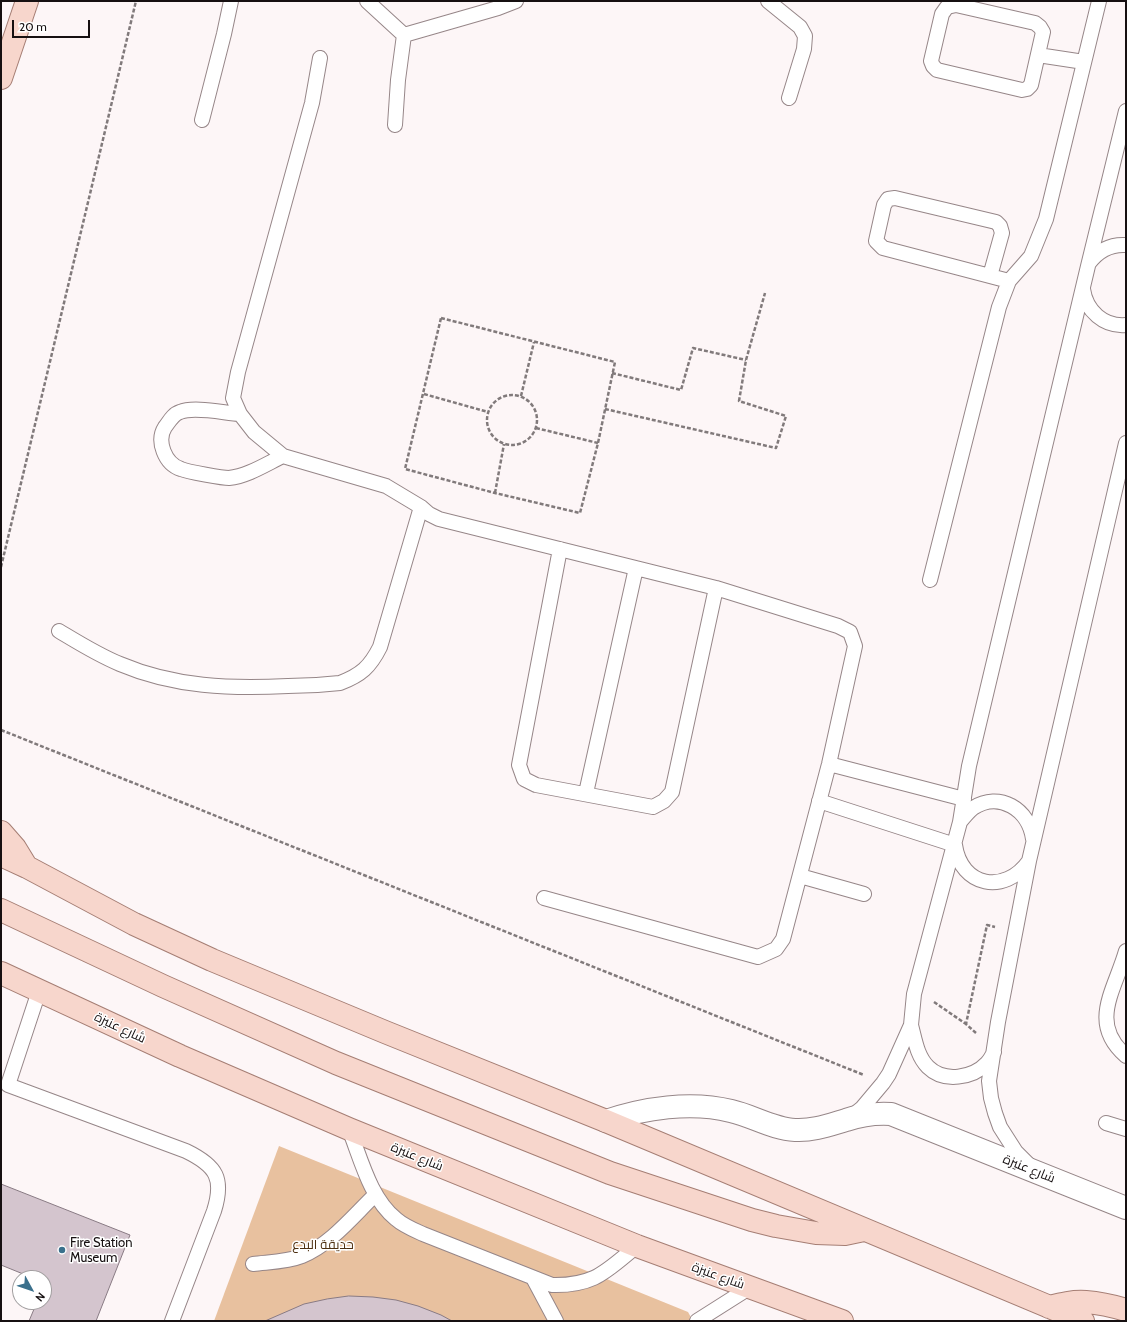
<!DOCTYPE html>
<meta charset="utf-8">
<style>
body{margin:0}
#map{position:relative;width:1127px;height:1322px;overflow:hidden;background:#fdf6f7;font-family:Cabin,sans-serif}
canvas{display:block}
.frame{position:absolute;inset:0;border:2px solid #161011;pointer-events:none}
.north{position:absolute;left:12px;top:1270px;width:40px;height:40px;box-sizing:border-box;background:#fff;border:1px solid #a29fa0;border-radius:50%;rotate:130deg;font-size:11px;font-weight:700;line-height:16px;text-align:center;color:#161011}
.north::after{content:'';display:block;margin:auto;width:14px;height:18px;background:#3a708c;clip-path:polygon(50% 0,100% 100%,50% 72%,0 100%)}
.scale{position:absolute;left:12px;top:20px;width:78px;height:18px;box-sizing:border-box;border:2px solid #161011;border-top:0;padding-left:5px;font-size:12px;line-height:14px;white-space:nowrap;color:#161011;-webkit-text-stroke:3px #fff;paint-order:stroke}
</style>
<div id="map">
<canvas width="1127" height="1322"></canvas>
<div class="frame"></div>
<div class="north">N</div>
<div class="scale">20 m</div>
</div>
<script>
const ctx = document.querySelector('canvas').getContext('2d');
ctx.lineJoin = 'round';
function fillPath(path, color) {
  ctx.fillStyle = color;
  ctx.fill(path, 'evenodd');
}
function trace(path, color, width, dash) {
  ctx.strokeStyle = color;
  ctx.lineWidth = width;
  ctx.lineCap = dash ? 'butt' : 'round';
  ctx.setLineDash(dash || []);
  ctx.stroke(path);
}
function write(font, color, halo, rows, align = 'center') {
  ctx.font = font + ' Cabin,Cairo,sans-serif';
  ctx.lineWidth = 3;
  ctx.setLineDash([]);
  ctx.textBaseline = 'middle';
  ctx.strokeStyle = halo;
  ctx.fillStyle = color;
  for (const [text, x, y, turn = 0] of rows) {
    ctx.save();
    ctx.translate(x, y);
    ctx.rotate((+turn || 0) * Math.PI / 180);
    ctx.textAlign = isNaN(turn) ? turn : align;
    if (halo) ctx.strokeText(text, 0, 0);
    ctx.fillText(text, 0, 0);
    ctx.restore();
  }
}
fillPath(new Path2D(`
 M279,1146L688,1312L693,1321H214Z`), '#e8c19f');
const building = new Path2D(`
 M1,1184L130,1235L96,1321H29L37,1302H44V1278H33L1,1265Z
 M349,1296L373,1297L396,1300L418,1306L441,1315L452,1321H265L304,1304L327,1299Z`);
fillPath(building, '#d4c5ce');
trace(building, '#897b84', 1);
const lane = new Path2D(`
 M367,1L404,35
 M768,1L800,27L805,36L804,49L789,98
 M956,5L1035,23L1040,27L1043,32L1031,85L1027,89L1022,90L937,70L933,66L931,61L942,14L947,7Z
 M404,35L498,8L516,1
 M1038,55L1084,62
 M320,58L312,103L238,372L233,398L240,414L254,432L283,456L386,486L421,507L429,514L439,519L716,588L838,626L850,632L855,646L829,764L783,939L776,949L758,957L544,898
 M202,120L224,34L231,1
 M395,125L398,80L404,35
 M1089,263C1098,251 1110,244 1126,245
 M990,276L1002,233L1000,226L996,222L895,198L888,199L884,205L876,241L883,248L1009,281
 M1083,289C1086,311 1104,327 1126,325
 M240,414C224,413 194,406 180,412C173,414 169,422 165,427C156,441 165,464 181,469C188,472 223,478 229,478C248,476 266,464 283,456
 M560,549L519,765L524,779L536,785L653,807L664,801L672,792L716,588
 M930,580L999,307L1009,281L1031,256L1046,219L1099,1
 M59,631C79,643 98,655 120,664C174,687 231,689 288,686C306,686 323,685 340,683C361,675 370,667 380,647L421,507
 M829,764L964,799
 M586,793L636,568
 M819,801L955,845C961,887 1005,895 1029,861
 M960,822C964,817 968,812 973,808C999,791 1029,809 1033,839
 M800,876L864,894
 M1126,951C1115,990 1088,1023 1126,1056
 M39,991L8,1085L186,1151C217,1166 224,1179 214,1211L172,1321
 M911,1025C915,1040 917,1056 928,1067C944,1083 973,1078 987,1063C990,1060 992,1056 994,1052
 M852,1116L862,1108L883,1083L889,1074L911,1025L914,994L960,822L969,766L1088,266L1126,111
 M1106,1123L1126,1129
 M349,1129C361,1159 370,1198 396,1219C404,1226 414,1230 423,1234L552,1285C595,1286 606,1271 637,1246
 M1030,1166L1016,1152L1000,1127L995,1113L991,1098L989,1081L998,1022L1029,861L1126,443
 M253,1264C269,1262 287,1262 302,1256C330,1245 354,1215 375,1195
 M533,1278L556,1321
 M697,1321L749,1288`);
const street = new Path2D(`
 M606,1121C644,1108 691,1101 731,1111C753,1116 773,1129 795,1130C813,1131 829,1125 846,1120C861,1115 875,1113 891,1114L1126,1208`);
const primary = new Path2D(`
 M1,78L27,1
 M1,832L15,848L26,866
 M1,855L27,867L134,924L212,960L385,1032L606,1121L1083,1321
 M1,910L163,986L336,1063L610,1173L752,1220L776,1226L816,1233L845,1234L864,1230
 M1,973L180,1056L349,1129L637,1246L842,1321
 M1049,1307C1061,1304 1073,1301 1086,1302C1099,1303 1113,1306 1126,1310`);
trace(lane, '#968688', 16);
trace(street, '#968688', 24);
trace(primary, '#a57e74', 24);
trace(new Path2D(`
 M441,318L615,362L598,443L580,513L495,493L405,469Z
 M612,373L681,390L693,348L746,360
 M424,394L488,412
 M487 420a25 25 0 1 1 50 0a25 25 0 1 1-50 0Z
 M521,396L534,342
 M605,409L776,448L786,416L739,401L746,360L765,293
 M536,428L598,443
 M495,493L504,444
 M1,567L136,1
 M1,730L864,1075
 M934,1002L966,1024
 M976,1033L966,1024L987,925L995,927`), '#817a7b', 2.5, [4, 2]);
trace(lane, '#fff', 14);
trace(street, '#fff', 22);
trace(primary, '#f7d6cc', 22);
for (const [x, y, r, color] of [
 [62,1250,4,"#3a708c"]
]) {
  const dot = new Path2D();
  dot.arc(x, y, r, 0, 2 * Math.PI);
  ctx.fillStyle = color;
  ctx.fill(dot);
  trace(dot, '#fff', 1.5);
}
write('13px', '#161011', '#fff', [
 ["شارع عنيزة",120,1028,25],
 ["شارع عنيزة",417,1157,22],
 ["شارع عنيزة",1029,1169,22],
 ["شارع عنيزة",718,1276,20]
]);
write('13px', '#161011', '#fff', [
 ["Fire Station",70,1243],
 ["Museum",70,1258]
], 'left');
write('13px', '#4d2f10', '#fff', [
 ["حديقة البدع",323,1245]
]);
</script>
